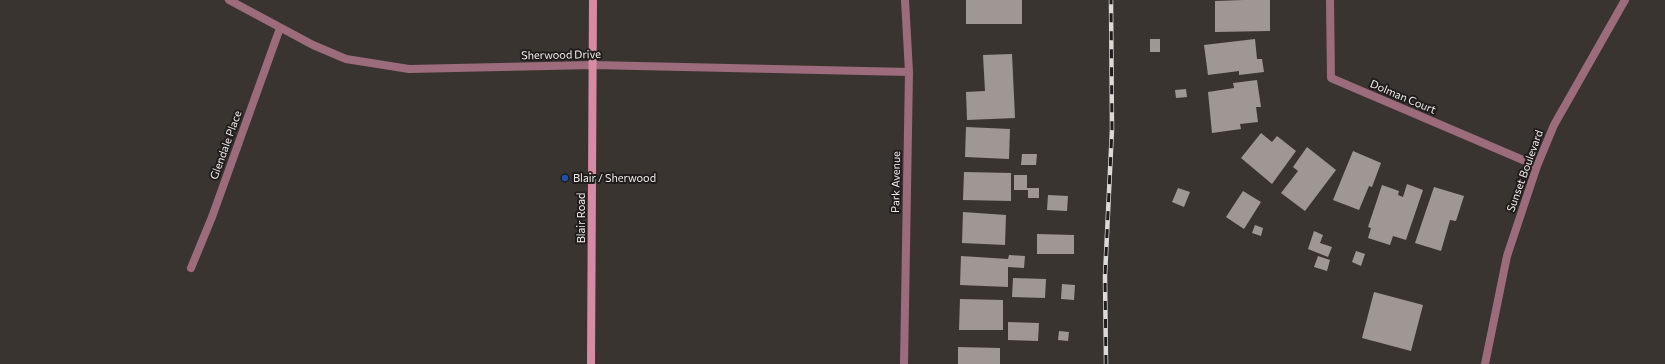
<!DOCTYPE html>
<style>
body{margin:0}
canvas{display:block;background:#3a3431}
</style>
<canvas width="1665" height="364"></canvas>
<script>
const ctx = document.querySelector('canvas').getContext('2d');
ctx.lineJoin = 'round';
function fillPath(path, color) {
  ctx.fillStyle = color;
  ctx.fill(path, 'evenodd');
}
function trace(path, color, width, dash) {
  ctx.strokeStyle = color;
  ctx.lineWidth = width;
  ctx.lineCap = dash ? 'butt' : 'round';
  ctx.setLineDash(dash || []);
  ctx.stroke(path);
}
function write(font, color, halo, rows, align = 'center') {
  ctx.font = font + ' Commissioner,sans-serif';
  ctx.lineWidth = 4;
  ctx.setLineDash([]);
  ctx.textBaseline = 'middle';
  ctx.strokeStyle = halo;
  ctx.fillStyle = color;
  for (const [text, x, y, turn = 0] of rows) {
    ctx.save();
    ctx.translate(x, y);
    ctx.rotate((+turn || 0) * Math.PI / 180);
    ctx.textAlign = isNaN(turn) ? turn : align;
    if (halo) ctx.strokeText(text, 0, 0);
    ctx.fillText(text, 0, 0);
    ctx.restore();
  }
}
fillPath(new Path2D(`
 M966,0H1022V24H966Z
 M1243,0H1270V31L1215,32V1Z
 M1150,39H1160V52H1150Z
 M1255,39L1257,59H1262L1264,72L1239,75V71L1208,75L1204,45Z
 M1012,54L1015,118L967,120L966,92L985,91L983,55Z
 M1257,80L1261,107H1256L1258,122L1240,124L1241,129L1212,133L1208,92L1234,88L1233,83Z
 M1186,89L1187,97L1176,98L1175,90Z
 M966,127L1010,129L1009,159L965,157Z
 M1261,133L1272,142L1277,136L1296,151L1272,184L1241,158Z
 M1307,147L1336,170L1305,211L1281,193L1298,171L1293,167Z
 M1353,151L1381,163L1372,187L1369,186L1359,210L1333,200Z
 M1022,154H1037L1036,165H1021Z
 M964,172L1011,173V201L963,200Z
 M1014,175H1027V188H1039V198H1028V190H1014Z
 M1407,184L1423,190L1406,240L1393,236L1390,245L1368,238L1371,228L1368,227L1382,185L1399,191L1398,195L1403,197Z
 M1434,187L1464,196L1456,221L1450,220L1441,251L1415,243Z
 M1178,188L1190,192L1184,207L1172,202Z
 M1243,191L1261,202L1244,229L1226,217Z
 M1048,195L1068,196L1067,211L1047,210Z
 M963,212L1006,215L1005,245L962,243Z
 M1255,225L1263,228L1261,236L1252,233Z
 M1314,231L1323,235L1320,243L1332,247L1328,257L1308,249Z
 M1037,234L1074,235V254H1037Z
 M1356,251L1365,254L1361,266L1352,262Z
 M1009,255L1025,256L1024,268L1008,267V287L960,285L961,256L1008,259Z
 M1318,256L1330,260L1327,271L1314,267Z
 M1013,278L1046,279L1045,298L1012,297Z
 M1062,284L1075,285L1074,300L1061,299Z
 M1374,292L1423,305L1411,351L1362,338Z
 M960,299L1003,300V330H959Z
 M1008,322L1039,323L1038,341L1008,340Z
 M1059,331L1069,332L1068,341L1058,340Z
 M958,347L1000,348V364H958Z`), '#9f9794');
trace(new Path2D(`
 M229,0L313,45L346,59L409,69L593,65L909,72
 M1330,0L1331,78L1537,166
 M191,268L212,217L280,28
 M904,364L909,72L905,0
 M1485,364L1507,256L1537,166L1554,125L1625,0`), '#9d6c7c', 8);
trace(new Path2D(`
 M591,364L593,0`), '#d68aa4', 8);
const rail = new Path2D(`
 M1106,364L1105,276L1112,129L1111,0`);
trace(rail, '#ddd9d6', 4.5);
trace(rail, '#1f1c1b', 3, [9]);
for (const [x, y, r, color] of [
 [565,178,4,"#1a4fb4"]
]) {
  const dot = new Path2D();
  dot.arc(x, y, r, 0, 2 * Math.PI);
  ctx.fillStyle = color;
  ctx.fill(dot);
  trace(dot, '#1f1c1b', 1.5);
}
write('11px', '#f0ecea', '#1f1c1b', [
 ["Sherwood Drive",561,55,-1],
 ["Dolman Court",1403,97,23],
 ["Glendale Place",226,145,-70],
 ["Sunset Boulevard",1525,171,-70],
 ["Park Avenue",896,182,-89],
 ["Blair Road",581,218,-90]
]);
write('11px', '#f0ecea', '#1f1c1b', [
 ["Blair / Sherwood",573,178]
], 'left');
</script>
